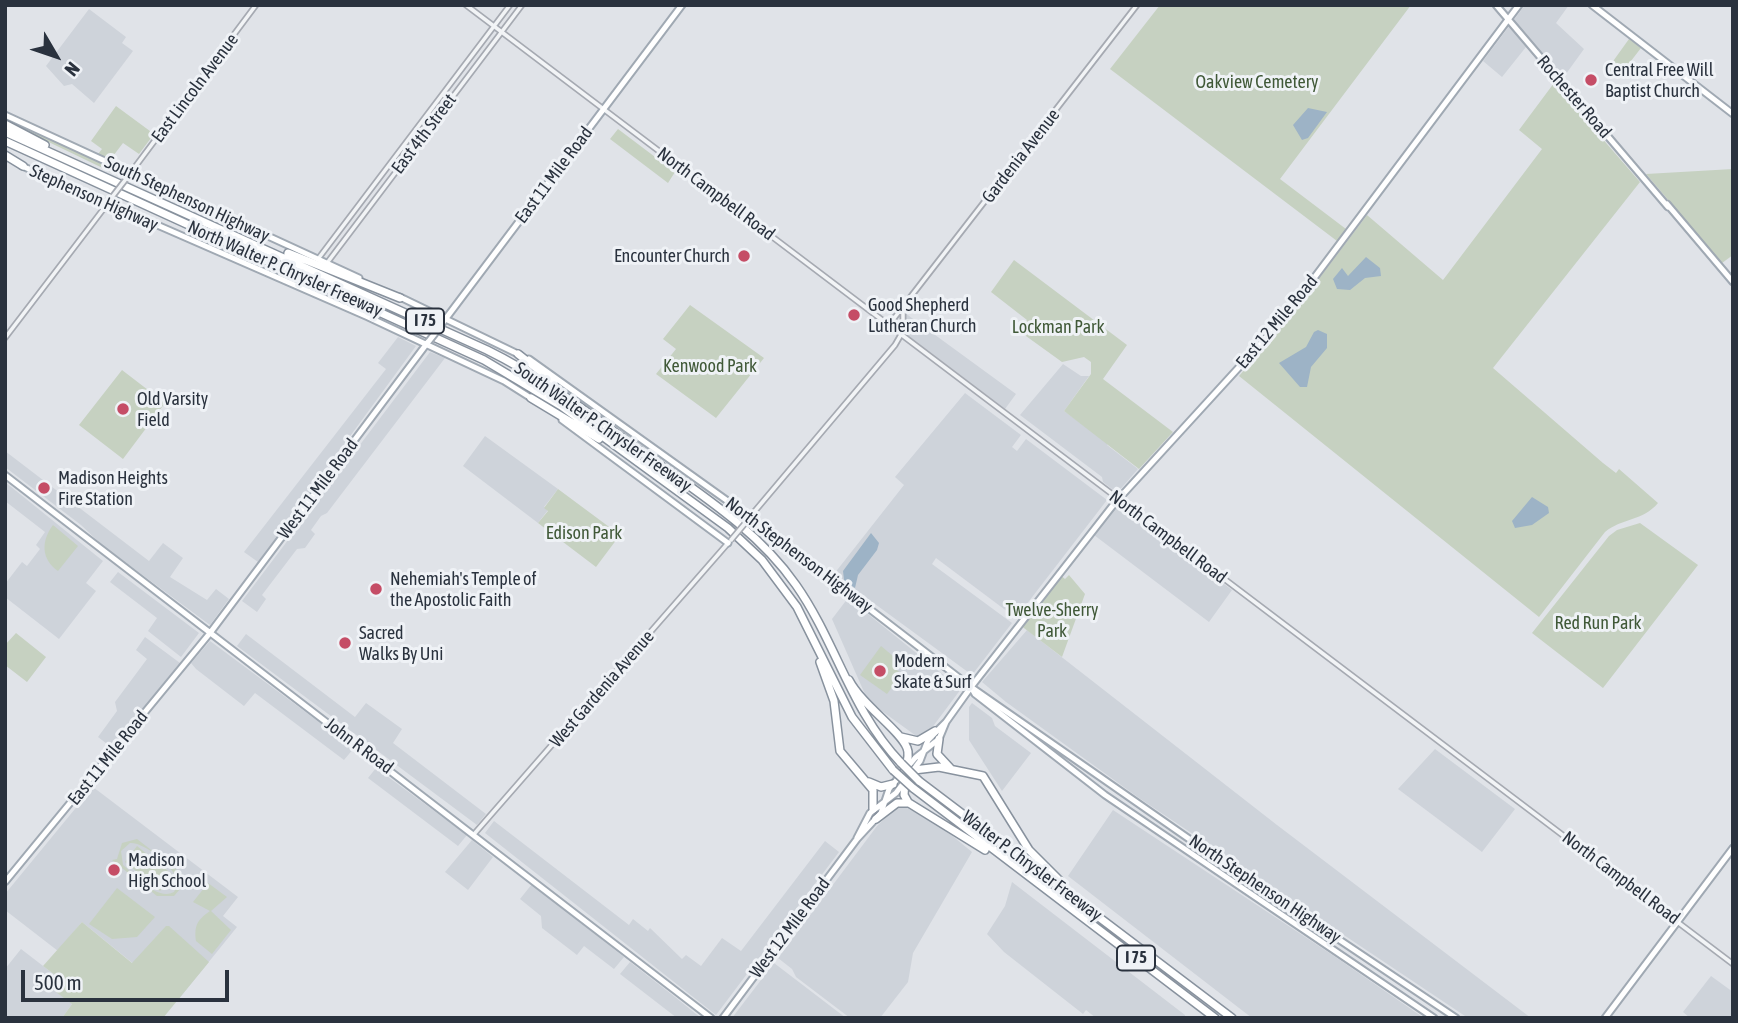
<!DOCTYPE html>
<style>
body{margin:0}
#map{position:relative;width:1738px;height:1023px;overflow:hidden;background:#e0e3e8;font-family:"Asap Condensed",sans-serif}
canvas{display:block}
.frame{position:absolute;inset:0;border:7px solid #2a323e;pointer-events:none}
.north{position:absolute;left:21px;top:21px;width:70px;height:70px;-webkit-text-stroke:5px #eff2f6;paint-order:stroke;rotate:129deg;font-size:19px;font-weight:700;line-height:28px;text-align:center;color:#2a323e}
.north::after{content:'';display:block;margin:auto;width:24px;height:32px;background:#2a323e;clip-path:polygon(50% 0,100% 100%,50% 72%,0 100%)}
.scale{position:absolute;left:21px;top:970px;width:208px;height:32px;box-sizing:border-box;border:4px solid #2a323e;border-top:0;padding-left:9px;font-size:21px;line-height:24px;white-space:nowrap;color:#2a323e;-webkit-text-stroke:5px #eff2f6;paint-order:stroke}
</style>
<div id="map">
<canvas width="1738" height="1023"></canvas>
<div class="frame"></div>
<div class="north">N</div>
<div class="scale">500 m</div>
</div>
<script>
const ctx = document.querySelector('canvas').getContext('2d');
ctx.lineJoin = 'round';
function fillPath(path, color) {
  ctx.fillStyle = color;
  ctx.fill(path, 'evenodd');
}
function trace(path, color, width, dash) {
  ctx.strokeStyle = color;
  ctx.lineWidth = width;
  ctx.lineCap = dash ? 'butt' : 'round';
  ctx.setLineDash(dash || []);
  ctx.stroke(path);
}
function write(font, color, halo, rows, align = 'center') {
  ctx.font = font + ' "Asap Condensed",sans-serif';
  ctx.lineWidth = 6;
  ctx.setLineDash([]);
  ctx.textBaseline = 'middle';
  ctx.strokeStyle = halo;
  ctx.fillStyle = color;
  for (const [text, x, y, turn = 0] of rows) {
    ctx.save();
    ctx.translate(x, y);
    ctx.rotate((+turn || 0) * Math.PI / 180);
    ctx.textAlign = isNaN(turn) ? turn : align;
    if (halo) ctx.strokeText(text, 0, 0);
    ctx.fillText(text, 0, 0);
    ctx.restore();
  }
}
fillPath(new Path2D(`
 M1525,5H1569L1556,23L1584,49L1563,78L1560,75L1555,81L1526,47L1502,77L1483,61Z
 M89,9L126,37L122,43L133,51L94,103L72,84L64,86L46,66Z
 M905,313L1016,394L1005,409L905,334Z
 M398,337L416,346L258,562L244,552L386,369L378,363Z
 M430,352L445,358L327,513L321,516L311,530L315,534L305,548L297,549L262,595L266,599L257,612L242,601Z
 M1063,364L1081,376H1089L1064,411L1108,442L1107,445L1138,469L1117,493L1103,482L1102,477L1020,415Z
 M965,393L1021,435L1012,447L1017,451L1026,439L1107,500L1016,618L936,558L932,564L1012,623L972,675L834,574L904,485L895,477Z
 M485,436L558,489L544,507L548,510L538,523L463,466Z
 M5,451L149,561L163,543L183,558L170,577L207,600L216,589L229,599L210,625L102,545L81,525L5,467Z
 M5,482L103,561L86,583L96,591L59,639L5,597V584L22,562L27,566L40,549L36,545L45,532L5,501Z
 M1121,507L1232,590L1209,622L1094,535L1116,508Z
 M118,572L199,633L181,657L148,631L157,618L110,582Z
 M848,598L961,689L928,733L919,738L868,701L832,619Z
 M1027,630L1277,825L1531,1018H1468L1139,798L1006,702L982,682Z
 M246,634L355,717L366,703L402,729L393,743L486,814L477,825L237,646Z
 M145,637L180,663L111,747L98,737L117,711L115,702L147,659L136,650Z
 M210,641L354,748L344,760L255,693L244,706L196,669L191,663Z
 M972,703L992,718L995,726L1031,753L1002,791L969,740V707Z
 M1435,749L1515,809L1482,852L1398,789Z
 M376,768L467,835L458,846L368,778Z
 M93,787L238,897L223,916L237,927L178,1000L82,922L58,951L5,910V894Z
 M896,808H907L944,829L972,852L913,953L908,982L880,1018H850L796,977L792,969L778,958L877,826Z
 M1113,810L1334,956L1424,1018H1252L1068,876Z
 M494,821L629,925L633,919L648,931L650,928L682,959L686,955L701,966L722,938L741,951L825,841L839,852L716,1015L485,833Z
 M472,840L493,857L468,890L445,872Z
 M1012,882L1185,1015V1016L1096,1018L1086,1010L1083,1014L1004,952L987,934L1005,906Z
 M532,884L624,957L614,969L584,946L577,955L542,928L541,916L520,899Z
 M21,949L64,982L72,1004L62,1018L5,1016V969Z
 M630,962L675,997L701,1018H677L620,974Z
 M774,963L846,1018H732Z
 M1711,976L1733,992V1018H1690L1683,1012Z`), '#ced3da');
fillPath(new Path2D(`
 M1160,5H1411L1280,179L1346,229L1337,241L1110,69Z
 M1629,39L1641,48L1624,70L1621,68L1614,77L1606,71Z
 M1554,83L1640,182L1493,368L1603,463L1616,473L1619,469L1658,503C1643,521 1622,518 1605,532L1539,617L1239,376L1283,326L1367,215L1443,280L1542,149L1519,130Z
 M116,106L154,134L139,154L123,143L110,160L98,154L102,149L91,141Z
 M5,118L124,172L123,177L113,173L5,121Z
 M618,129L675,172L668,183L610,139Z
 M1733,169V255L1722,263L1646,174Z
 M1014,260L1127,345L1103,379L1173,432L1139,469L1064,411L1091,374V362L1084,357L1062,362L1019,331L1027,320L991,292Z
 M690,305L764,358L716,418L656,374L676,349L663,339Z
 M122,370L165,403L123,459L79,425Z
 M558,489L620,535L596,567L538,523L548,511L544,508Z
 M1640,523L1698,565L1603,688L1532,633L1609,536L1617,530Z
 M53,525L78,546L58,571C41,559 41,541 53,525Z
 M1059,574L1065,579L1069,575L1085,594L1062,657L1020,625Z
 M16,633L46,657L27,682L5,665V645Z
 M881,646L899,661L894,668L902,674L887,694L860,675Z
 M137,839L186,877L182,879L181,888L174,896H157L112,860L117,859L122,843ZM130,843C145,842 176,868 178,883L174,892C157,901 136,876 123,865L121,851Z
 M137,846L173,875L160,891L125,862Z
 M208,883L227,897L211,911L231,930L212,954L196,941C194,926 197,920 210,911L193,902Z
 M117,888L155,917L137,937L112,939L89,924Z
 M82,922L132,963L166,926H169L209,962L163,1018H62L72,1004L56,992L63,981L43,966Z`), '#c6d1c1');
fillPath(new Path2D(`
 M1308,108L1327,112L1308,138L1302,140L1293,125Z
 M1366,257L1380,268L1381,276L1365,278L1350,290L1337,289L1333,279L1342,268L1348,276Z
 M1318,330L1327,334V348L1311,367L1307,387H1300L1279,363L1306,347L1314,332Z
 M1532,497L1548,507L1549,513L1532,525L1515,528L1512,521Z
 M871,533L879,543L877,550L858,575L855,588L844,580L843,571Z`), '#9db3c6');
const minor = new Path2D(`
 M466,5L1733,964
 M126,179L256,5
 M318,259L510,5
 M327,263L522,5
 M888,326L1137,5
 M5,338L108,203
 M749,518L895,345L903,331V309
 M475,833L729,542`);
const major = new Path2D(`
 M1496,5L1668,207
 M1592,5L1733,114
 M5,115L359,278
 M22,166L368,317L504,381L534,400
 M1667,204L1733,282
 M400,297L520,355
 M444,321L682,5
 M529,359L750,517L971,687L1195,843L1456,1018
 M562,420L728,543
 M5,475C241,656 477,836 711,1018
 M971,687L975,694L1105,795L1434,1018
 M857,838L870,813L896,793L920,761L928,740L946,722
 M5,882L210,633L428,342
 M723,1018L857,839L881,813L889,789L915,758L939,739L946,722L971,687L1114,504L1284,318L1519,5
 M1605,1018L1733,848`);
const highway = new Path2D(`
 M5,124L45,145
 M5,132L487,350C544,378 592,416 643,453C697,492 757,529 796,585C836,642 851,711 901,763
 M5,141L484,360L561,406L728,528L762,560L797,607L852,717L893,770
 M5,155L23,166
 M288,253L400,298
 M518,354L554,382
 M531,398L599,439
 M820,662L834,701L840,751L873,790V809
 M849,680C862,705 900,730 907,748C910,755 907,762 905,770
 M901,737L918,741L935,731
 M939,739L937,754L950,768
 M914,770L939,767L983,776L1029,850L1062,883
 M905,781L904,795L908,802
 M919,781L1232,1018
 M869,782L881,787L893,784
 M913,788L1215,1018
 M876,819L897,803H909L985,850`);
trace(minor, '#a6aab2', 7);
trace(major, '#a0a9b3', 9);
trace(highway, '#88929e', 10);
trace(minor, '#f2f4f6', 3.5);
trace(major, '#fff', 5);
trace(highway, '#fff', 7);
const minorBridge = new Path2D(`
 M109,201L126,179
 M731,540L747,521`);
const majorBridge = new Path2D(`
 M429,341L443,323`);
const highwayBridge = new Path2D(`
 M901,763L919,781
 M893,770L913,788`);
trace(minorBridge, '#a6aab2', 7, []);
trace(majorBridge, '#a0a9b3', 9, []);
trace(highwayBridge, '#88929e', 10, []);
trace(minorBridge, '#f2f4f6', 3.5);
trace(majorBridge, '#fff', 5);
trace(highwayBridge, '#fff', 7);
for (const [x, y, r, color] of [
 [1591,80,7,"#c54d66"],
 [744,256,7,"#c54d66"],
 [854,315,7,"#c54d66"],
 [123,409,7,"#c54d66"],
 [44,488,7,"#c54d66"],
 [376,589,7,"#c54d66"],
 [345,643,7,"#c54d66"],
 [880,671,7,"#c54d66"],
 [114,870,7,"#c54d66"]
]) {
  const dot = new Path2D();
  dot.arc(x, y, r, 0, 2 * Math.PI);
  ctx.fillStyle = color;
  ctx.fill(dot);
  trace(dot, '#eff2f6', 2.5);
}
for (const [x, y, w] of [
 [425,321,38],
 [1136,958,38]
]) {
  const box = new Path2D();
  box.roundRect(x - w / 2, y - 12.5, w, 25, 5);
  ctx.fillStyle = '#eff2f6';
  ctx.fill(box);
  trace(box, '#2a323e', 2);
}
write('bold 16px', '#2a323e', null, [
 ["I 75",425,321],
 ["I 75",1136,958]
]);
write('18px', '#2a323e', '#eff2f6', [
 ["Central Free Will",1605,70],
 ["Baptist Church",1605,91],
 ["Encounter Church",730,256,"right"],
 ["Good Shepherd",868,305],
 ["Lutheran Church",868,326],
 ["Old Varsity",137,399],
 ["Field",137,420],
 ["Madison Heights",58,478],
 ["Fire Station",58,499],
 ["Nehemiah's Temple of",390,579],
 ["the Apostolic Faith",390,600],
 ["Sacred",359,633],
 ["Walks By Uni",359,654],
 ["Modern",894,661],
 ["Skate & Surf",894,682],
 ["Madison",128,860],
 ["High School",128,881]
], 'left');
write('18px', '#405938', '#eff2f6', [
 ["Oakview Cemetery",1257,82],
 ["Lockman Park",1058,327],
 ["Kenwood Park",710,366],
 ["Edison Park",584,533],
 ["Twelve-Sherry",1052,610],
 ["Park",1052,631],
 ["Red Run Park",1598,623]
]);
write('18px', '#2a323e', '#eff2f6', [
 ["East Lincoln Avenue",195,88,-53],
 ["Rochester Road",1574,97,49],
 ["East 4th Street",424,134,-53],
 ["Gardenia Avenue",1021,156,-52],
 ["East 11 Mile Road",554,175,-53],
 ["North Campbell Road",716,194,37],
 ["Stephenson Highway",94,198,24],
 ["South Stephenson Highway",187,199,25],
 ["North Walter P. Chrysler Freeway",285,269,24],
 ["East 12 Mile Road",1277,322,-50],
 ["South Walter P. Chrysler Freeway",603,427,35],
 ["West 11 Mile Road",318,489,-53],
 ["North Campbell Road",1168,537,37],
 ["North Stephenson Highway",799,555,37],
 ["West Gardenia Avenue",602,689,-49],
 ["John R Road",359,746,37],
 ["East 11 Mile Road",108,758,-51],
 ["Walter P. Chrysler Freeway",1032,866,37],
 ["North Campbell Road",1621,878,37],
 ["North Stephenson Highway",1265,889,34],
 ["West 12 Mile Road",790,928,-53]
]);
</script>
